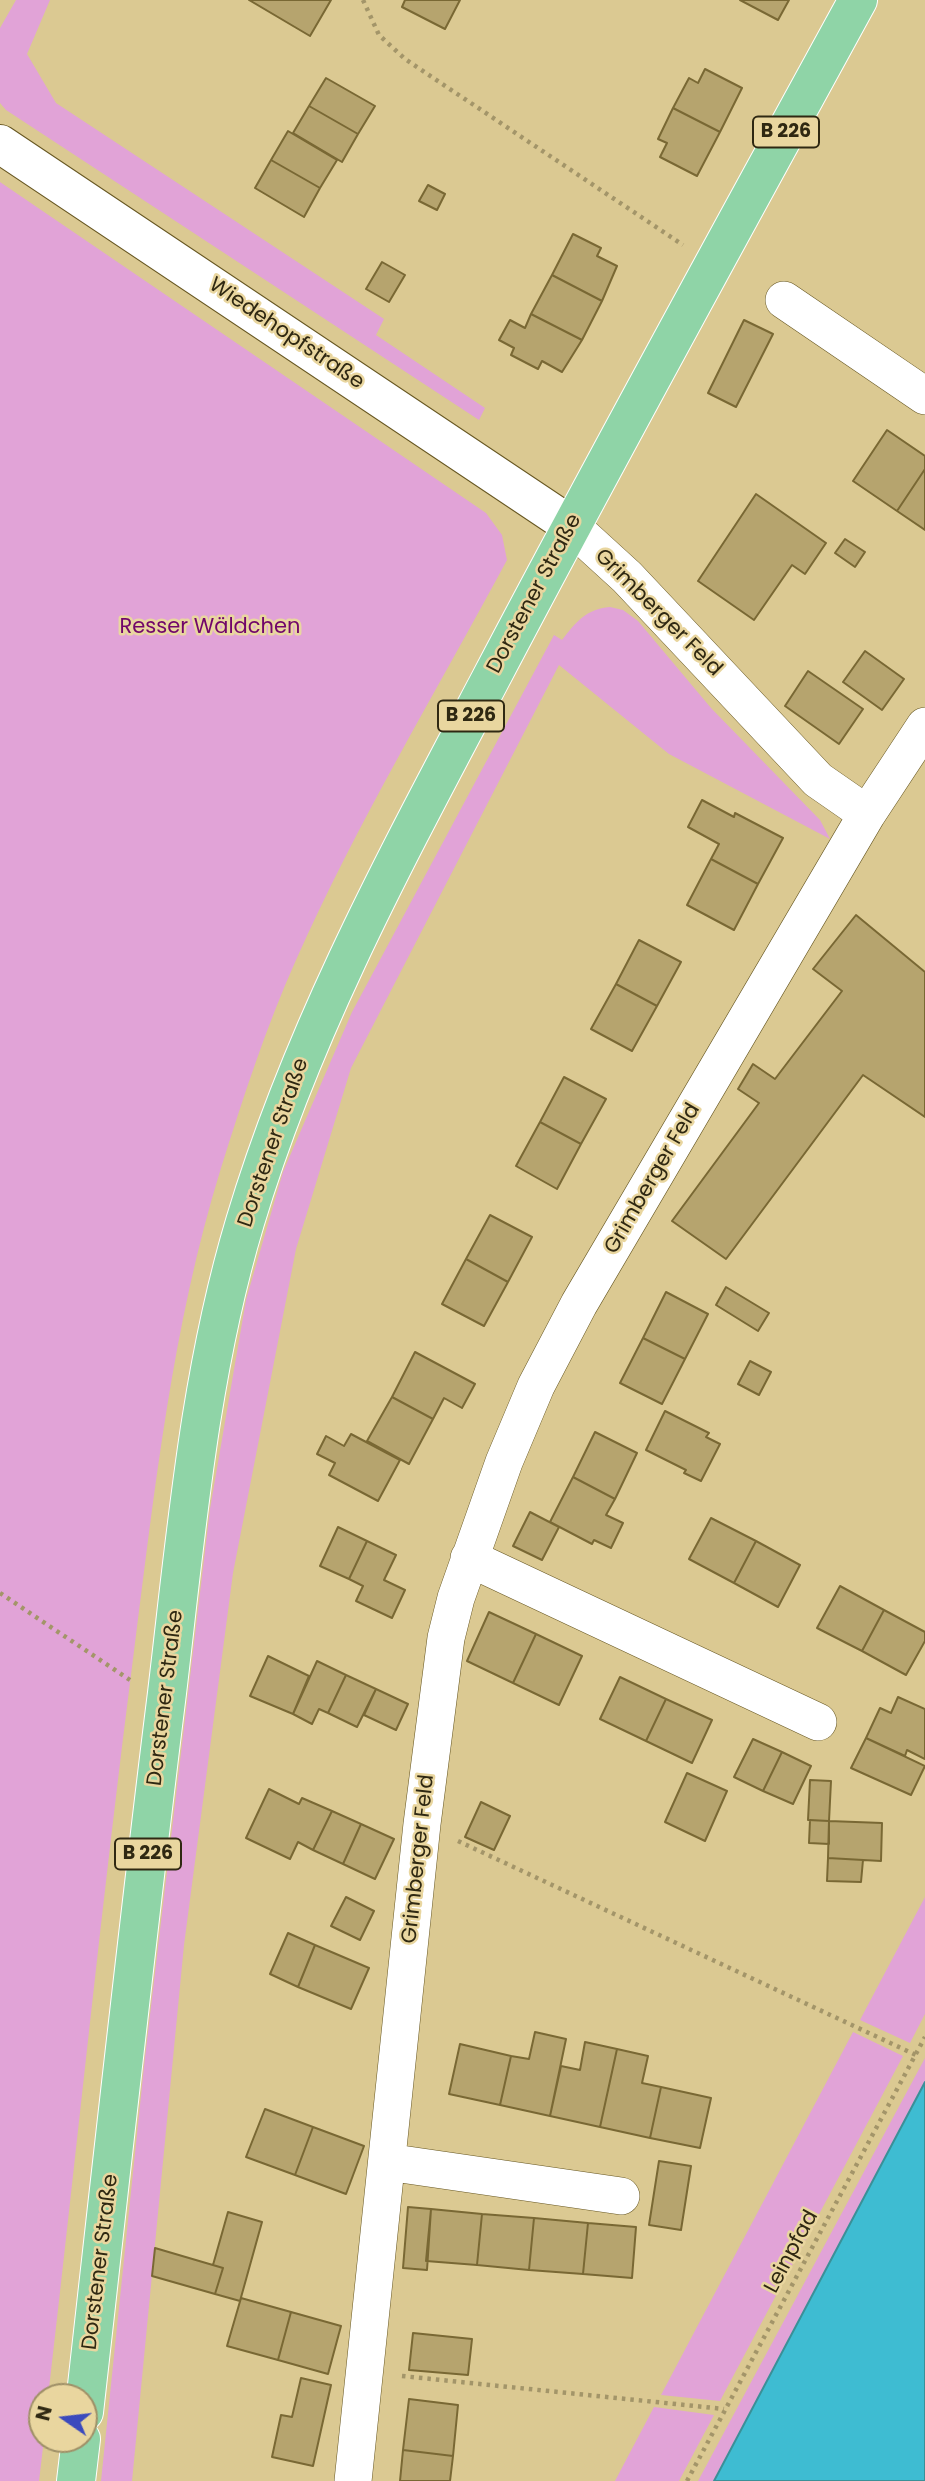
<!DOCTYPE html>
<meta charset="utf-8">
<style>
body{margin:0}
#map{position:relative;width:925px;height:2481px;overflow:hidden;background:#dbc992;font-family:Poppins,sans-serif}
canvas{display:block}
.north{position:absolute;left:28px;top:2383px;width:70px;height:70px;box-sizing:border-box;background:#e9d69f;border:2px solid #9f9067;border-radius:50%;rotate:284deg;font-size:19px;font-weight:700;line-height:28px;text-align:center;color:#2f2812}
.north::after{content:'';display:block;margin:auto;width:24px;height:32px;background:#3b4abd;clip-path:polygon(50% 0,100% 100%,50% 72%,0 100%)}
</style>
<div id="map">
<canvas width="925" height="2481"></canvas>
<div class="north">N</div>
</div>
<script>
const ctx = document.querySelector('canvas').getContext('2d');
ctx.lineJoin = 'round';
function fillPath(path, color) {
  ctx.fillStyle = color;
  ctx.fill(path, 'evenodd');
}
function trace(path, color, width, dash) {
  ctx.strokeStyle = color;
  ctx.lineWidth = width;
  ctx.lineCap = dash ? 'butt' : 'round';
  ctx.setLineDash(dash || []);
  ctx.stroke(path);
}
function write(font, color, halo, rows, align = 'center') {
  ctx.font = font + ' Poppins,sans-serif';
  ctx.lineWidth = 5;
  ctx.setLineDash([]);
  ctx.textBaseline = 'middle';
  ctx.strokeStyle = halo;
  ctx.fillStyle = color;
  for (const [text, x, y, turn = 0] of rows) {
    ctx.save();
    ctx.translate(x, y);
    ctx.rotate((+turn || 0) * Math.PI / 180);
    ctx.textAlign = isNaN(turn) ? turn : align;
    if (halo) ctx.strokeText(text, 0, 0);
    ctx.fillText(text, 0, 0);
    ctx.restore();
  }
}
fillPath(new Path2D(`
 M16,0H50L27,54L56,103L384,319L376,335L485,408L479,420L6,110L0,103V28Z
 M0,182L486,513L502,535L507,560C436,692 357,823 296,960C266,1027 243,1098 221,1168C172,1326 155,1488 134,1651C102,1899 77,2148 48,2397H42L44,2439L39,2481H0Z
 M610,607L623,610L638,621L711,708L820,820L830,839L669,754L559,665L351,1068L296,1249L233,1573L184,1945L132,2481H101L145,2057L210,1509L246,1300L283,1172L352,1012L554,635L562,640C576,622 586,609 610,607Z
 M925,1897V2014L910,2043L860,2020Z
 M853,2032L903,2056L720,2401L661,2395Z
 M925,2058V2082L714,2481H698Z
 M654,2407L714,2415L679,2481H615Z`), '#e1a3d7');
const water = new Path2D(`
 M925,2082V2481H714Z`);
fillPath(water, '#3ebcd2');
trace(water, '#3a9098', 2);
const building = new Path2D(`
 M249,0H331L310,36Z
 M405,0H460L445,29L402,7Z
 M740,0H789L778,20Z
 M705,69L742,88L720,132L673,108L689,78L698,83Z
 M326,78L375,106L358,134L309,106Z
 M309,106L358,134L342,162L293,133Z
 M673,108L720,132L697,176L660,157L667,143L658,139Z
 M288,131L337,160L320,188L271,160Z
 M271,160L320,188L304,217L255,188Z
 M428,185L445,194L437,210L419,201Z
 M573,234L601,248L597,256L617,266L602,301L552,275Z
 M382,262L405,275L389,302L366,289Z
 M552,275L602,301L582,340L531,314Z
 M531,314L582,340L562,372L542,361L538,369L511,355L514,348L499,340L510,320L525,328Z
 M744,320L773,334L736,407L708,393Z
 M887,430L925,456V469L897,511L853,481Z
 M925,469V530L897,511Z
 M756,494L826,543L805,574L792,565L754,620L698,581Z
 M845,539L865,552L855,567L835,553Z
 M865,651L904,679L882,710L843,682Z
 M808,671L863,709L839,744L785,706Z
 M702,800L734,817L735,813L783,838L758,884L711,859L719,844L688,827Z
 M711,859L758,884L734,930L687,905Z
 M856,915L925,972V1117L863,1075L726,1259L672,1221L759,1103L738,1089L753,1064L775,1079L842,991L813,969Z
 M639,940L681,962L657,1006L616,984Z
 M616,984L657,1006L632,1051L591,1029Z
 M564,1077L606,1099L581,1144L540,1122Z
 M540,1122L581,1144L557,1189L516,1166Z
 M490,1215L532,1237L508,1282L466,1259Z
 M466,1259L508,1282L484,1326L442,1304Z
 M726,1287L769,1313L758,1331L716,1305Z
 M666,1292L708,1314L685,1359L643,1338Z
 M643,1338L685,1359L662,1404L620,1383Z
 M415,1352L475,1384L462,1408L444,1398L433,1419L392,1397Z
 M750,1361L771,1372L759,1395L738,1384Z
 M392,1397L433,1419L409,1464L367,1441Z
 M665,1411L709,1433L706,1437L720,1444L701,1481L684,1473L686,1470L646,1450Z
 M595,1432L637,1453L615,1499L573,1477Z
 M351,1434L400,1460L378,1501L329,1475L335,1463L317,1454L326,1436L344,1446Z
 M573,1477L615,1499L606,1515L623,1523L611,1548L594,1540L592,1544L550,1522Z
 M530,1512L559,1527L542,1560L513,1546Z
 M711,1518L756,1541L734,1583L689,1559Z
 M338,1527L367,1541L349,1579L320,1566Z
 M367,1541L396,1555L384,1580L405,1590L392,1618L356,1601L363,1586L349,1579Z
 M756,1541L800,1565L778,1607L734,1583Z
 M840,1586L884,1610L862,1651L817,1628Z
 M884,1610L925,1632V1641L906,1675L862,1651Z
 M489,1612L536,1634L513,1683L467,1661Z
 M536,1634L582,1656L559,1705L513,1683Z
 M268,1656L309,1676L293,1714L250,1696Z
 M317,1661L346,1675L328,1713L319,1709L312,1724L293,1714Z
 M346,1675L376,1689L357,1727L328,1713Z
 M620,1677L666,1699L646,1741L600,1719Z
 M376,1689L408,1704L396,1730L364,1715Z
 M898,1697L925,1709V1759L907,1750L905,1756L866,1738L880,1708L891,1713Z
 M666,1699L712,1720L692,1763L646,1741Z
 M866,1738L925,1766L911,1795L851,1768Z
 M753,1739L782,1752L763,1791L734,1777Z
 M782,1752L811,1766L793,1804L763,1791Z
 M687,1773L727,1791L705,1841L665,1822Z
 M810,1780L831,1781L829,1821L808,1820Z
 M269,1789L299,1804L302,1798L332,1811L313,1850L298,1842L290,1859L246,1838Z
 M481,1802L510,1816L494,1850L465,1837Z
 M332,1811L361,1824L343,1864L313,1850Z
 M810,1820L829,1821V1844L809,1843Z
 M829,1821L882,1823L881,1861L828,1858Z
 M361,1824L394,1839L375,1879L343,1864Z
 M828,1858L863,1860L861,1882L827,1881Z
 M346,1897L374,1911L360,1940L331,1926Z
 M288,1933L315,1945L298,1987L270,1974Z
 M315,1945L369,1968L351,2009L298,1987Z
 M535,2032L566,2039L550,2116L500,2105L511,2056L529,2059Z
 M585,2042L617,2049L600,2127L550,2116L561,2066L580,2070Z
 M460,2044L511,2056L500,2105L449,2094Z
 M617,2049L648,2056L642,2083L661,2087L650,2138L600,2127Z
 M661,2087L711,2098L700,2148L650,2138Z
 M265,2109L313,2127L295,2175L246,2157Z
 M313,2127L364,2146L346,2194L295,2175Z
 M659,2161L691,2166L681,2230L649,2225Z
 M408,2207L431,2209L427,2270L403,2268Z
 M431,2209L482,2214L477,2265L426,2261Z
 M228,2212L262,2222L240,2301L215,2294L223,2268L213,2265Z
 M482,2214L534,2218L529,2270L477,2265Z
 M534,2218L588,2223L583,2274L529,2270Z
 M588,2223L636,2227L632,2278L583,2274Z
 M155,2248L223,2268L215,2294L152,2276Z
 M241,2298L291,2312L278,2360L227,2346Z
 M291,2312L341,2326L328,2374L278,2360Z
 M413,2333L472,2339L468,2375L409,2370Z
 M301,2378L331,2385L313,2466L272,2457L281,2415L292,2417Z
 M409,2399L458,2405L453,2456L403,2450Z
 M403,2450L453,2456L450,2481H400Z`);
fillPath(building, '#b6a46e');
trace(building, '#796834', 2);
const street = new Path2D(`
 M784,300L925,396
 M570,525L627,577L818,780L867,814
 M469,1558L818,1722
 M387,2162L621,2196
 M353,2481L422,1824L446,1638L456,1598L504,1462L536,1386L579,1304L867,814L925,726`);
const secondary = new Path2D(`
 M0,144L570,525`);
const primary = new Path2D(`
 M84,2412C111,2173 137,1933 167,1693C186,1535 199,1375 245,1222C302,1031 396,858 489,682C609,453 734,227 858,0
 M76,2481L81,2439`);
trace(street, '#675722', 38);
trace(secondary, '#675722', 40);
trace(primary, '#fff', 40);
trace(new Path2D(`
 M363,0L379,35L405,59L683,245
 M0,1593L130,1680
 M458,1841L916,2055
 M402,2376L724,2409
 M687,2481L925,2037`), '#a39569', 4.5, [3.5, 5]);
trace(street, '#fff', 37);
trace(secondary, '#fff', 38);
trace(primary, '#8fd4a7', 38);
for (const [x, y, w] of [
 [786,132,66],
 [471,716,66],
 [148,1854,66]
]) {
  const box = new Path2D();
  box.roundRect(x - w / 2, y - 15.5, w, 31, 5);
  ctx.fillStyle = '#e9d69f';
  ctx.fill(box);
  trace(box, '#2f2812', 2);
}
write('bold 19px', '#2f2812', null, [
 ["B 226",786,132],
 ["B 226",471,716],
 ["B 226",148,1854]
]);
write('21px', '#2f2812', '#e9d69f', [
 ["Wiedehopfstraße",286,334,34],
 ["Dorstener Straße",535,594,-62],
 ["Grimberger Feld",658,613,45],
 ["Dorstener Straße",274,1143,-71],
 ["Grimberger Feld",653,1179,-60],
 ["Dorstener Straße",166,1698,-83],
 ["Grimberger Feld",419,1859,-84],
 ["Leinpfad",792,2252,-62],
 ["Dorstener Straße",101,2262,-83]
]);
write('21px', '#71056a', '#e9d69f', [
 ["Resser Wäldchen",210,628]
]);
</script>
